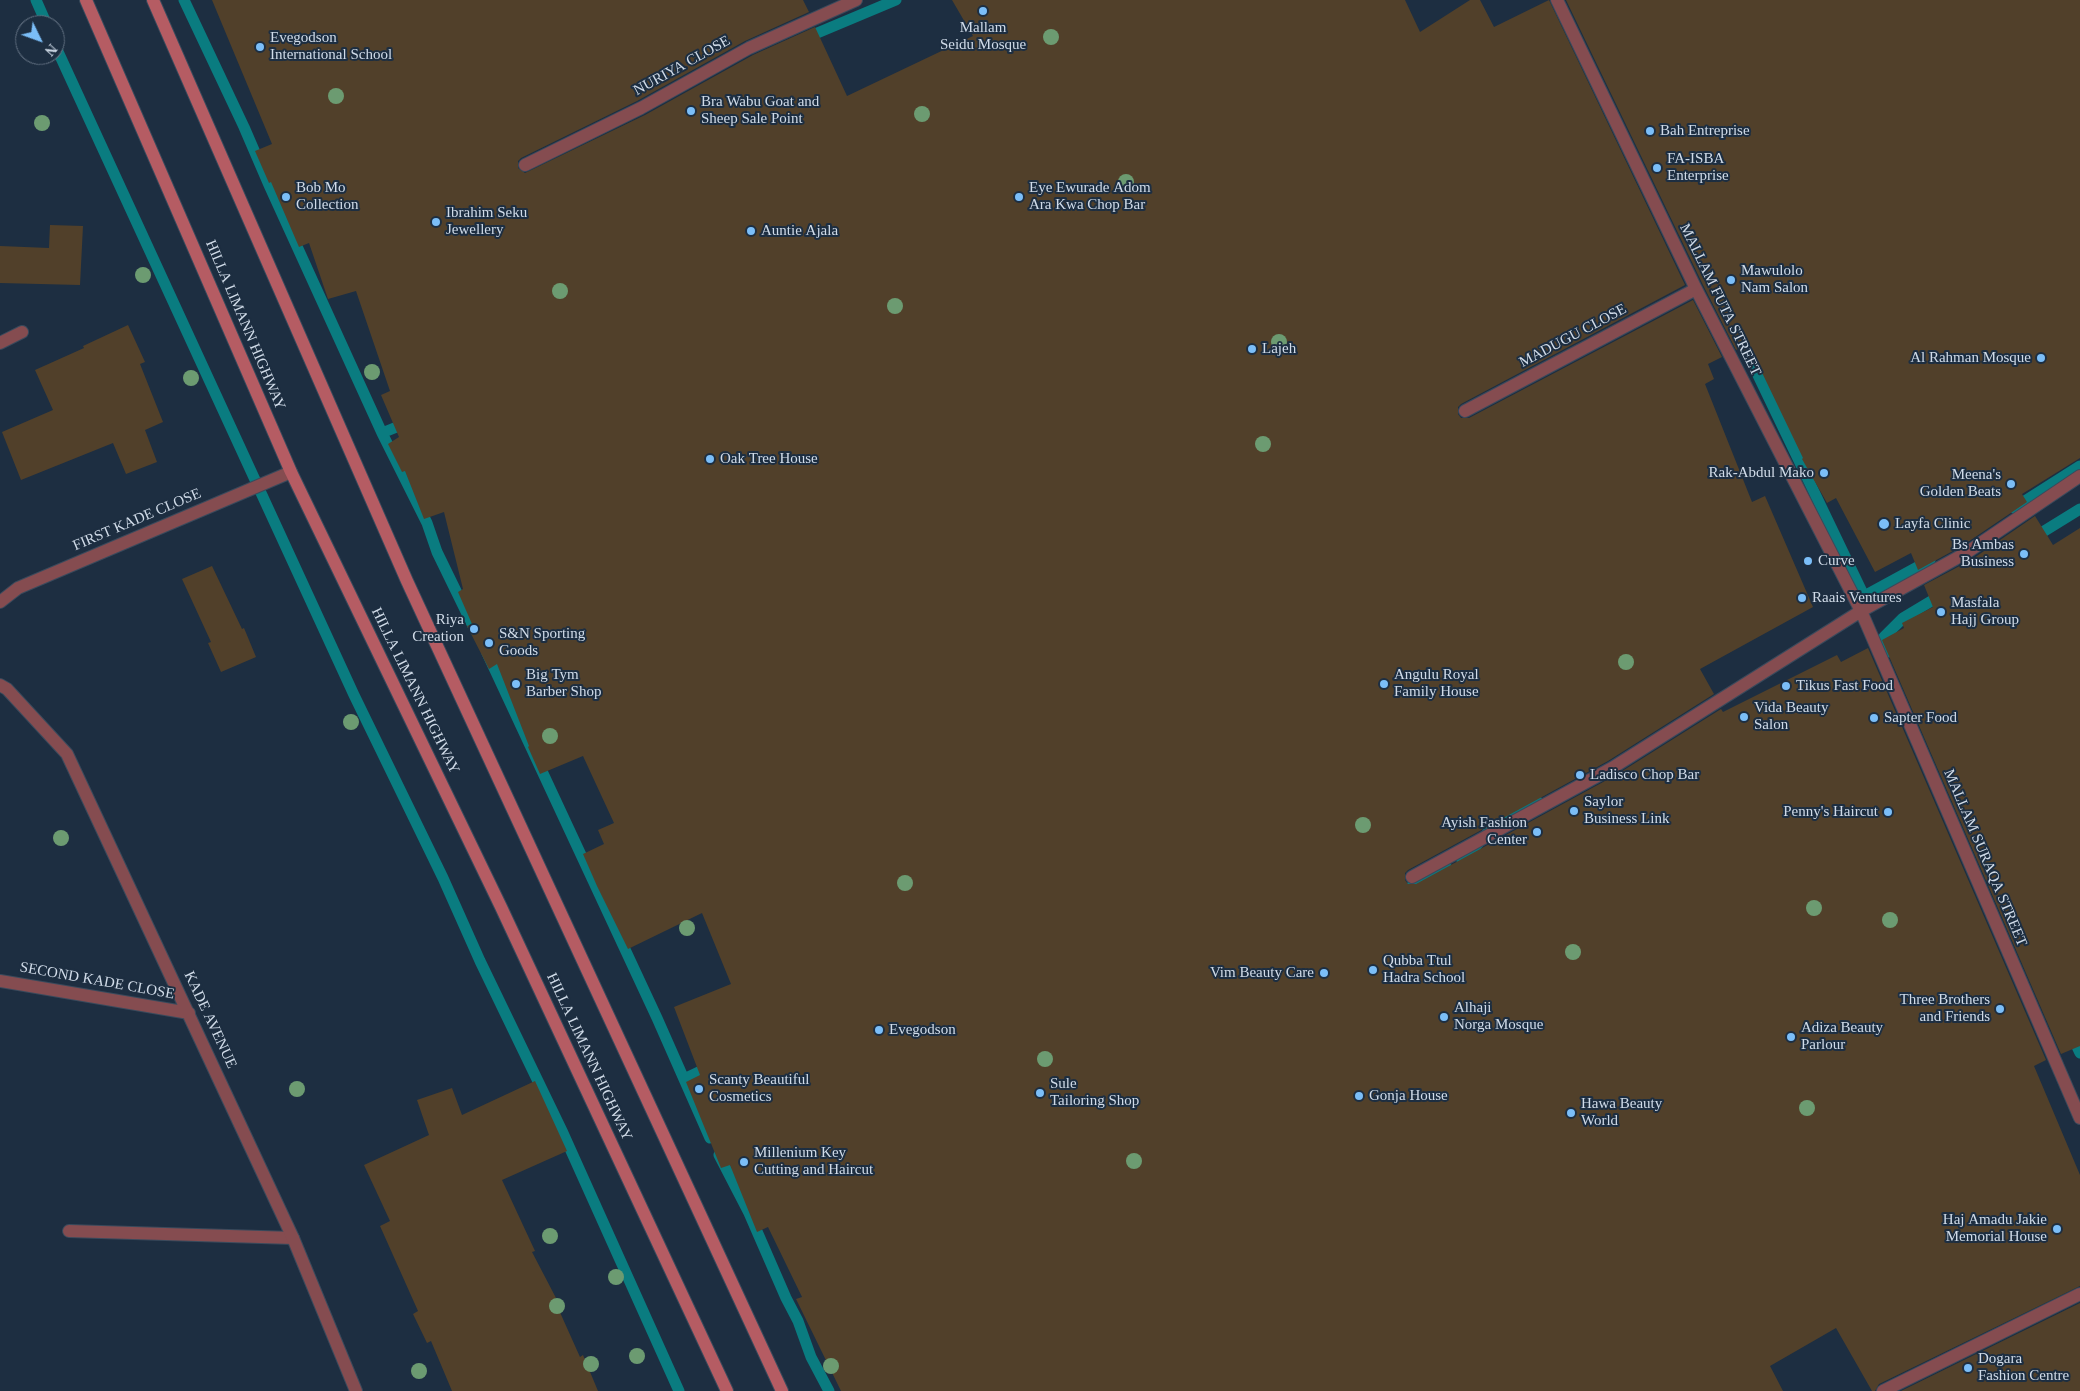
<!DOCTYPE html>
<style>
body{margin:0}
#map{position:relative;width:2080px;height:1391px;overflow:hidden;background:#1d2e41;font-family:Georgia,serif}
canvas{display:block}
.north{position:absolute;left:15px;top:15px;width:50px;height:50px;box-sizing:border-box;background:#1d2e41;border:1px solid #657384;border-radius:50%;rotate:132deg;font-size:14px;font-weight:700;line-height:20px;text-align:center;color:#d0dbe8}
.north::after{content:'';display:block;margin:auto;width:18px;height:22px;background:#7bbef8;clip-path:polygon(50% 0,100% 100%,50% 72%,0 100%)}
</style>
<div id="map">
<canvas width="2080" height="1391"></canvas>
<div class="north">N</div>
</div>
<script>
const ctx = document.querySelector('canvas').getContext('2d');
ctx.lineJoin = 'round';
function trace(path, color, width, dash) {
  ctx.strokeStyle = color;
  ctx.lineWidth = width;
  ctx.lineCap = dash ? 'butt' : 'round';
  ctx.setLineDash(dash || []);
  ctx.stroke(path);
}
function fillPath(path, color) {
  ctx.fillStyle = color;
  ctx.fill(path, 'evenodd');
}
function write(font, color, halo, rows, align = 'center') {
  ctx.font = font + ' Georgia,serif';
  ctx.lineWidth = 4;
  ctx.setLineDash([]);
  ctx.textBaseline = 'middle';
  ctx.strokeStyle = halo;
  ctx.fillStyle = color;
  for (const [text, x, y, turn = 0] of rows) {
    ctx.save();
    ctx.translate(x, y);
    ctx.rotate((+turn || 0) * Math.PI / 180);
    ctx.textAlign = isNaN(turn) ? turn : align;
    if (halo) ctx.strokeText(text, 0, 0);
    ctx.fillText(text, 0, 0);
    ctx.restore();
  }
}
trace(new Path2D(`
 M36,0L47,25
 M184,0L244,127L269,185L382,433L427,523L437,552L475,630
 M803,39L896,0
 M55,45L354,695L443,878L480,961L563,1133L679,1391
 M1745,348L1864,596L1930,560
 M382,433L409,422
 M2014,508L2080,466
 M2033,538L2080,509
 M1890,652L1884,637L1903,618L1943,594
 M487,653L657,1018L710,1138
 M1462,862L1497,822L1538,802
 M1403,891L1447,868
 M2071,1034L2080,1053
 M684,1079L703,1070L709,1064
 M719,1155L749,1213L786,1298L798,1321L811,1357L829,1391`), '#0a7c80', 11);
fillPath(new Path2D(`
 M212,0H803L809,12L745,41L637,101L521,158L518,161V168L525,173L645,115L753,55L815,27L847,96L973,36L952,0H1405L1420,32L1470,0H1480L1494,27L1549,0L1685,285L1461,404L1458,407V414L1461,418H1469L1693,300L1722,357L1708,364L1714,379L1705,384L1752,502L1765,496L1813,607L1700,669L1714,694L1608,761L1408,870L1405,873V880L1408,884H1416L1616,775L1721,709L1723,712L1837,655L1841,662L1868,648L2046,1060L2034,1066L2080,1175V1286L1879,1384L1875,1391H1872L1836,1328L1770,1366L1783,1391H841L796,1299L802,1297L768,1227L757,1232L730,1165L721,1168L686,1082L700,1075L674,1007L731,984L702,913L628,949L597,886L583,854L604,844L598,830L614,823L583,756L540,774L528,747L529,746L497,664L489,669L467,626L472,624L458,592L463,589L444,512L424,519L405,471L402,472L388,444L399,437L381,395L390,391L356,291L328,299L309,243L299,247L271,182L269,183L255,151L272,144Z
 M1566,0H2080V458L2022,494L2027,502L1962,546L1918,570L1911,553L1875,572L1836,498L1827,503L1802,459L1803,458L1755,358L1746,363L1738,349L1736,350L1703,285Z
 M50,225L83,226L80,285L0,283V246L49,248Z
 M128,325L145,362L140,364L163,422L145,430L157,462L126,474L113,443L21,480L2,432L53,410L35,370L84,348L83,346Z
 M2035,516L2053,545L2080,528V1046L2061,1054L1882,640L1904,628L1902,623L1933,607L1924,585L1971,560Z
 M212,566L242,629L244,628L256,657L221,672L208,643L211,642L182,579Z
 M535,1081L567,1151L502,1180L535,1251L532,1252L556,1298L554,1299L580,1357L583,1355L598,1391H452L431,1341L427,1343L413,1314L418,1311L380,1226L390,1221L364,1165L429,1135L417,1100L452,1088L462,1115Z
 M2080,1303V1391H1901Z`), '#51402a');
const service = new Path2D(`
 M69,1231L293,1238`);
const minor = new Path2D(`
 M1557,0L1696,289L1861,611L2080,1118
 M525,165L641,108L749,48L856,0
 M0,343L22,332
 M1465,411L1696,289
 M0,602L18,588L291,472
 M0,685L7,689L67,754L293,1238L356,1391
 M1412,877L1612,768L1861,611L1966,553L2080,476
 M0,981L189,1013
 M1883,1391L2080,1294`);
const secondary = new Path2D(`
 M86,0L291,472L501,907L727,1391
 M153,0L407,581L782,1391`);
trace(service, '#3a4a5c', 14);
trace(minor, '#3a4a5c', 14);
trace(secondary, '#3a4a5c', 14);
trace(service, '#854c50', 12);
trace(minor, '#854c50', 12);
trace(secondary, '#b55c63', 12);
ctx.fillStyle = '#6c9b71';
for (const [x, y] of [
 [1051,37],
 [336,96],
 [922,114],
 [42,123],
 [1126,182],
 [143,275],
 [560,291],
 [895,306],
 [1279,342],
 [372,372],
 [191,378],
 [1263,444],
 [1626,662],
 [351,722],
 [550,736],
 [1363,825],
 [61,838],
 [905,883],
 [1814,908],
 [1890,920],
 [687,928],
 [1573,952],
 [1045,1059],
 [297,1089],
 [1807,1108],
 [1134,1161],
 [550,1236],
 [616,1277],
 [557,1306],
 [637,1356],
 [591,1364],
 [831,1366],
 [419,1371]
]) {
  ctx.beginPath();
  ctx.arc(x, y, 8, 0, 2 * Math.PI);
  ctx.fill();
}
for (const [x, y, r, color] of [
 [983,11,5,"#7bbef8"],
 [260,47,5,"#7bbef8"],
 [691,111,5,"#7bbef8"],
 [1650,131,5,"#7bbef8"],
 [1657,168,5,"#7bbef8"],
 [286,197,5,"#7bbef8"],
 [1019,197,5,"#7bbef8"],
 [436,222,5,"#7bbef8"],
 [751,231,5,"#7bbef8"],
 [1731,280,5,"#7bbef8"],
 [1252,349,5,"#7bbef8"],
 [2041,358,5,"#7bbef8"],
 [710,459,5,"#7bbef8"],
 [1824,473,5,"#7bbef8"],
 [2011,484,5,"#7bbef8"],
 [1884,524,6,"#7bbef8"],
 [2024,554,5,"#7bbef8"],
 [1808,561,5,"#7bbef8"],
 [1802,598,5,"#7bbef8"],
 [1941,612,5,"#7bbef8"],
 [474,629,5,"#7bbef8"],
 [489,643,5,"#7bbef8"],
 [516,684,5,"#7bbef8"],
 [1384,684,5,"#7bbef8"],
 [1786,686,5,"#7bbef8"],
 [1744,717,5,"#7bbef8"],
 [1874,718,5,"#7bbef8"],
 [1580,775,5,"#7bbef8"],
 [1574,811,5,"#7bbef8"],
 [1888,812,5,"#7bbef8"],
 [1537,832,5,"#7bbef8"],
 [1373,970,5,"#7bbef8"],
 [1324,973,5,"#7bbef8"],
 [2000,1009,5,"#7bbef8"],
 [1444,1017,5,"#7bbef8"],
 [879,1030,5,"#7bbef8"],
 [1791,1037,5,"#7bbef8"],
 [699,1089,5,"#7bbef8"],
 [1040,1093,5,"#7bbef8"],
 [1359,1096,5,"#7bbef8"],
 [1571,1113,5,"#7bbef8"],
 [744,1162,5,"#7bbef8"],
 [2057,1229,5,"#7bbef8"],
 [1968,1368,5,"#7bbef8"]
]) {
  const dot = new Path2D();
  dot.arc(x, y, r, 0, 2 * Math.PI);
  ctx.fillStyle = color;
  ctx.fill(dot);
  trace(dot, '#1d2e41', 2);
}
write('15px', '#d0dbe8', '#1d2e41', [
 ["Mallam",983,28,"center"],
 ["Seidu Mosque",983,45,"center"],
 ["Evegodson",270,38],
 ["International School",270,55],
 ["Bra Wabu Goat and",701,102],
 ["Sheep Sale Point",701,119],
 ["Bah Entreprise",1660,131],
 ["FA-ISBA",1667,159],
 ["Enterprise",1667,176],
 ["Bob Mo",296,188],
 ["Collection",296,205],
 ["Eye Ewurade Adom",1029,188],
 ["Ara Kwa Chop Bar",1029,205],
 ["Ibrahim Seku",446,213],
 ["Jewellery",446,230],
 ["Auntie Ajala",761,231],
 ["Mawulolo",1741,271],
 ["Nam Salon",1741,288],
 ["Lajeh",1262,349],
 ["Al Rahman Mosque",2031,358,"right"],
 ["Oak Tree House",720,459],
 ["Rak-Abdul Mako",1814,473,"right"],
 ["Meena's",2001,475,"right"],
 ["Golden Beats",2001,492,"right"],
 ["Layfa Clinic",1895,524],
 ["Bs Ambas",2014,545,"right"],
 ["Business",2014,562,"right"],
 ["Curve",1818,561],
 ["Raais Ventures",1812,598],
 ["Masfala",1951,603],
 ["Hajj Group",1951,620],
 ["Riya",464,620,"right"],
 ["Creation",464,637,"right"],
 ["S&N Sporting",499,634],
 ["Goods",499,651],
 ["Big Tym",526,675],
 ["Barber Shop",526,692],
 ["Angulu Royal",1394,675],
 ["Family House",1394,692],
 ["Tikus Fast Food",1796,686],
 ["Vida Beauty",1754,708],
 ["Salon",1754,725],
 ["Sapter Food",1884,718],
 ["Ladisco Chop Bar",1590,775],
 ["Saylor",1584,802],
 ["Business Link",1584,819],
 ["Penny's Haircut",1878,812,"right"],
 ["Ayish Fashion",1527,823,"right"],
 ["Center",1527,840,"right"],
 ["Qubba Ttul",1383,961],
 ["Hadra School",1383,978],
 ["Vim Beauty Care",1314,973,"right"],
 ["Three Brothers",1990,1000,"right"],
 ["and Friends",1990,1017,"right"],
 ["Alhaji",1454,1008],
 ["Norga Mosque",1454,1025],
 ["Adiza Beauty",1801,1028],
 ["Parlour",1801,1045],
 ["Evegodson",889,1030],
 ["Scanty Beautiful",709,1080],
 ["Cosmetics",709,1097],
 ["Sule",1050,1084],
 ["Tailoring Shop",1050,1101],
 ["Gonja House",1369,1096],
 ["Hawa Beauty",1581,1104],
 ["World",1581,1121],
 ["Millenium Key",754,1153],
 ["Cutting and Haircut",754,1170],
 ["Haj Amadu Jakie",2047,1220,"right"],
 ["Memorial House",2047,1237,"right"],
 ["Dogara",1978,1359],
 ["Fashion Centre",1978,1376]
], 'left');
write('15px', '#d0dbe8', '#1d2e41', [
 ["NURIYA CLOSE",682,66,-29],
 ["MALLAM FUTA STREET",1720,300,64],
 ["HILLA LIMANN HIGHWAY",245,325,67],
 ["MADUGU CLOSE",1573,336,-28],
 ["FIRST KADE CLOSE",137,520,-23],
 ["HILLA LIMANN HIGHWAY",415,691,64],
 ["MALLAM SURAQA STREET",1985,858,67],
 ["SECOND KADE CLOSE",97,981,10],
 ["KADE AVENUE",210,1020,65],
 ["HILLA LIMANN HIGHWAY",589,1057,65]
]);
</script>
